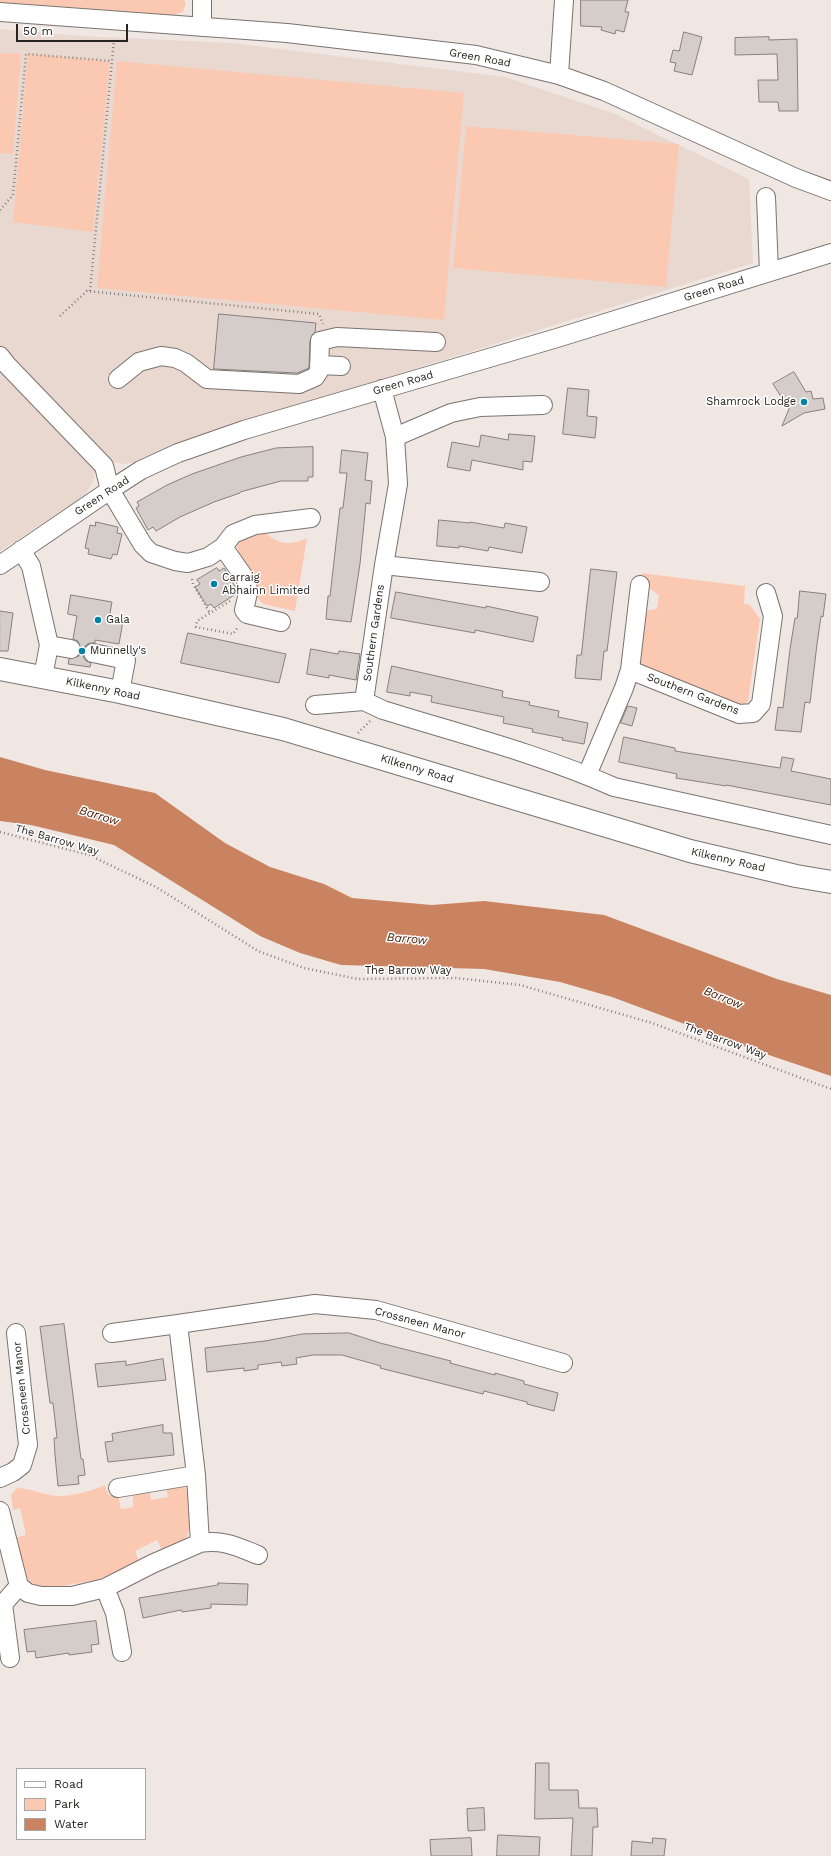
<!DOCTYPE html>
<style>
body{margin:0}
#map{position:relative;width:831px;height:1856px;overflow:hidden;background:#f0e7e3;font-family:"Work Sans",sans-serif}
canvas{display:block}
.legend{position:absolute;left:16px;top:1768px;width:130px;height:72px;box-sizing:border-box;background:#fff;border:1px solid #a8a7a6;margin:0;padding:5px 7px;list-style:none;font-size:12px;color:#262321}
.legend li{display:flex;align-items:center;gap:8px;height:20px}
.legend b{width:20px;border:1px solid #a8a7a6}
.scale{position:absolute;left:16px;top:24px;width:112px;height:18px;box-sizing:border-box;border:2px solid #262321;border-top:0;padding-left:5px;font-size:12px;line-height:14px;white-space:nowrap;color:#262321;-webkit-text-stroke:3px #fff;paint-order:stroke}
</style>
<div id="map">
<canvas width="831" height="1856"></canvas>
<ul class="legend">
<li><b style="height:5px;background:#fff"></b>Road</li>
<li><b style="height:11px;background:#fbc9b2"></b>Park</li>
<li><b style="height:11px;background:#ca8361"></b>Water</li>
</ul>
<div class="scale">50 m</div>
</div>
<script>
const ctx = document.querySelector('canvas').getContext('2d');
ctx.lineJoin = 'round';
function fillPath(path, color) {
  ctx.fillStyle = color;
  ctx.fill(path, 'evenodd');
}
function trace(path, color, width, dash) {
  ctx.strokeStyle = color;
  ctx.lineWidth = width;
  ctx.lineCap = dash ? 'butt' : 'round';
  ctx.setLineDash(dash || []);
  ctx.stroke(path);
}
function write(font, color, halo, rows, align = 'center') {
  ctx.font = font + ' "Work Sans",sans-serif';
  ctx.lineWidth = 3;
  ctx.setLineDash([]);
  ctx.textBaseline = 'middle';
  ctx.strokeStyle = halo;
  ctx.fillStyle = color;
  for (const [text, x, y, turn = 0] of rows) {
    ctx.save();
    ctx.translate(x, y);
    ctx.rotate((+turn || 0) * Math.PI / 180);
    ctx.textAlign = isNaN(turn) ? turn : align;
    if (halo) ctx.strokeText(text, 0, 0);
    ctx.fillText(text, 0, 0);
    ctx.restore();
  }
}
fillPath(new Path2D(`
 M0,29L81,36L232,43L505,77L613,113L749,179L753,263L178,443L144,461L123,464L113,462L96,471L93,482L84,496L0,551Z`), '#e9d8d0');
fillPath(new Path2D(`
 M0,0H184L186,3L183,12L174,15L0,2Z
 M0,53L21,54L13,154L0,153Z
 M28,54L110,61L93,232L13,222Z
 M117,61L464,93L444,320L97,288Z
 M466,126L679,144L666,287L453,268Z
 M265,532C278,545 291,546 307,538L295,611L263,604L256,596L250,570L240,556L236,543L247,535Z
 M641,573L745,586L744,604L750,605L760,619L748,701L743,707L646,668L635,659L644,611L657,609L659,595L646,586Z
 M105,1485L108,1495H115L119,1499L121,1509L133,1507V1493L149,1488L151,1500L168,1497L166,1487L184,1486C193,1498 193,1527 185,1540L162,1550L157,1540L135,1551L139,1561L97,1580L56,1587L36,1588L25,1575L14,1538L26,1535L20,1508L13,1510L11,1495L17,1488C31,1488 45,1496 59,1496C73,1496 92,1491 105,1485Z`), '#fbc9b2');
fillPath(new Path2D(`
 M0,757L45,770L155,793L225,843L270,867L324,884L352,898L432,905L484,901L604,915L777,979L831,995V1076L757,1051L612,997L560,982L484,969L341,965L300,953L260,936L114,845L31,825L0,821Z`), '#ca8361');
const building = new Path2D(`
 M581,0H628L625,12H629L624,32L616,30L615,34L601,30L602,27L581,26Z
 M684,32L702,37L692,75L674,71L676,63L670,62L673,50L679,51Z
 M769,37V40L797,39L798,111H779L778,102H759L758,80H778L777,54L735,55V38Z
 M219,314L316,323L315,332L312,335L310,341L309,368L297,373L214,369Z
 M794,372L806,392L811,391L813,399L823,398L825,409L804,413L782,426L789,409L773,384Z
 M568,388L589,390L587,416L597,417L595,438L563,434Z
 M509,434L535,436L532,462L523,461V470L472,460L470,471L447,467L452,442L479,447L481,435L508,440Z
 M313,447V477H308V481H281L240,492V493L214,502L180,517L156,531L153,527L148,530L136,508L139,506L137,502L167,485L192,474L241,457L276,448Z
 M342,450L368,453L365,480L372,481L370,504L366,503L360,564L351,622L326,619L328,596H330L340,508H343L347,473H340Z
 M439,520L470,523V522L504,528L505,523L527,527L522,553L489,547L488,551L459,546V548L437,546Z
 M96,522L118,527L117,533L122,534L117,555L113,554L111,559L88,554L89,549L85,548L90,525L95,526Z
 M217,568L219,571L224,568L236,588L233,590L236,594L214,608L211,604L207,606L195,587L200,584L197,580Z
 M591,569L617,572L607,651H604L601,680L575,678L577,655H581Z
 M800,591L826,594L823,617L821,616L817,644L810,703L805,702L801,732L775,730L778,707L783,708L790,649L795,618H797Z
 M396,592L486,608V606L538,617L533,642L475,630V633L391,618Z
 M71,595L112,602L109,619L123,621L119,644L95,640V643H89L85,646L83,656L86,661L91,663L90,667L68,664L69,659L79,656L81,650L78,641L73,639L77,616L68,614Z
 M0,611L13,613L8,651H0Z
 M188,633L286,654L279,683L181,663Z
 M311,649L338,654L339,651L360,654L356,680L329,675V678L307,674Z
 M392,666L503,691L502,697L530,702L529,705L559,711L558,717L588,723L584,744L562,740L563,738L532,732L533,729L503,723L504,717L431,702L432,696L410,692V696L387,692Z
 M628,706L637,708L632,726L621,723Z
 M624,737L675,748V751L780,768L782,757L794,759L791,771L831,779V805L726,785V786L676,778L677,774L619,762Z
 M64,1324L81,1459H83L85,1475L78,1476L79,1484L58,1486L55,1455L54,1438H57L55,1420L53,1403H50L40,1327Z
 M349,1333L380,1343L451,1361L450,1363L495,1375V1373L524,1381V1384L558,1393L554,1411L527,1404V1402L484,1391L483,1394L380,1368L381,1366L342,1355H313L296,1358L297,1364L282,1366L281,1362L258,1365V1369L244,1371V1368L207,1372L205,1348L265,1341L302,1334Z
 M163,1359L166,1380L98,1387L95,1364L126,1361V1365Z
 M163,1425V1433H172L174,1455L108,1462L105,1442L113,1441L112,1434Z
 M218,1583L248,1584L247,1605L211,1604V1608L182,1612L181,1610L143,1618L139,1598L218,1585Z
 M96,1621L99,1644L91,1645L92,1652L69,1655V1653L36,1658L35,1651L27,1652L24,1630Z
 M536,1763H549V1790H578L579,1808H597L598,1827H593L592,1856H571L573,1818L535,1819Z
 M484,1808L485,1830L468,1831L467,1809Z
 M498,1835L540,1837L539,1856H497Z
 M471,1838L472,1856H431L430,1840Z
 M653,1838L666,1839L664,1856H631L632,1841L652,1843Z`);
fillPath(building, '#d5cdc9');
trace(building, '#88807d', 1);
const minor = new Path2D(`
 M0,12L287,33L476,55L559,75L604,91L796,178L831,191
 M202,27V0
 M559,75L564,0
 M766,197L769,272
 M0,356L7,365L104,466L110,490L143,545L151,553L175,561L188,563L208,557L223,547L233,534L255,525L311,518
 M319,365L341,366
 M118,379L139,362L161,356L175,358L186,363L207,379L299,384L315,377L319,371L320,341L337,337L436,342
 M395,437L451,413L480,407L543,405
 M223,547L247,581L248,593L244,610L247,614L281,622
 M21,550L31,566L49,645
 M0,565L110,490L141,470L178,453L244,430L557,338L831,253
 M384,565L540,582
 M93,653L126,660L120,692
 M630,670L739,714L753,713L761,704L773,616L766,593
 M43,677L49,645L71,649
 M364,701L383,710C460,734 540,754 614,787L831,835
 M315,705L364,701L384,565L398,484L395,437L382,389
 M587,775L624,688L630,670L640,585
 M112,1333L178,1324
 M0,1478L13,1472L22,1465L28,1445L16,1333
 M118,1488L196,1475
 M0,1511L19,1586L28,1593L41,1596H72L105,1588L152,1564L200,1543L196,1475L178,1324L315,1304L376,1310L563,1363
 M200,1543C223,1539 238,1547 258,1555
 M105,1588L115,1613L122,1652
 M10,1658L3,1604L19,1586`);
const major = new Path2D(`
 M0,669L120,692L283,729L690,851L796,876L831,882`);
trace(minor, '#7a736f', 20);
trace(major, '#7a736f', 24);
trace(new Path2D(`
 M0,210L13,195L26,54L112,61
 M90,291L114,40
 M60,316L87,291L319,314L323,324
 M192,579L193,584L210,613
 M230,601L197,621L196,627L233,634L238,627
 M358,733L370,721
 M0,832L89,855L156,887L258,951L304,968L358,979L456,978L520,985L652,1023L831,1089`), '#87817f', 2.5, [1, 3]);
trace(minor, '#fff', 18);
trace(major, '#fff', 22);
for (const [x, y, r, color] of [
 [804,402,4,"#0081a5"],
 [214,584,4,"#0081a5"],
 [98,620,4,"#0081a5"],
 [82,651,4,"#0081a5"]
]) {
  const dot = new Path2D();
  dot.arc(x, y, r, 0, 2 * Math.PI);
  ctx.fillStyle = color;
  ctx.fill(dot);
  trace(dot, '#fff', 1.5);
}
write('11px', '#262321', '#fff', [
 ["Green Road",480,58,10],
 ["Green Road",714,289,-17],
 ["Green Road",403,383,-16],
 ["Green Road",102,496,-33],
 ["Southern Gardens",374,633,-82],
 ["Kilkenny Road",103,689,12],
 ["Southern Gardens",693,694,21],
 ["Kilkenny Road",417,769,17],
 ["The Barrow Way",57,840,16],
 ["Kilkenny Road",728,860,13],
 ["The Barrow Way",408,971],
 ["The Barrow Way",725,1041,20],
 ["Crossneen Manor",420,1323,15],
 ["Crossneen Manor",22,1388,-96]
]);
write('11px', '#262321', '#fff', [
 ["Shamrock Lodge",796,402,"right"],
 ["Carraig",222,578],
 ["Abhainn Limited",222,591],
 ["Gala",106,620],
 ["Munnelly's",90,651]
], 'left');
write('italic 12px', '#491c02', '#fff', [
 ["Barrow",99,816,17],
 ["Barrow",407,939,5],
 ["Barrow",723,998,22]
]);
</script>
